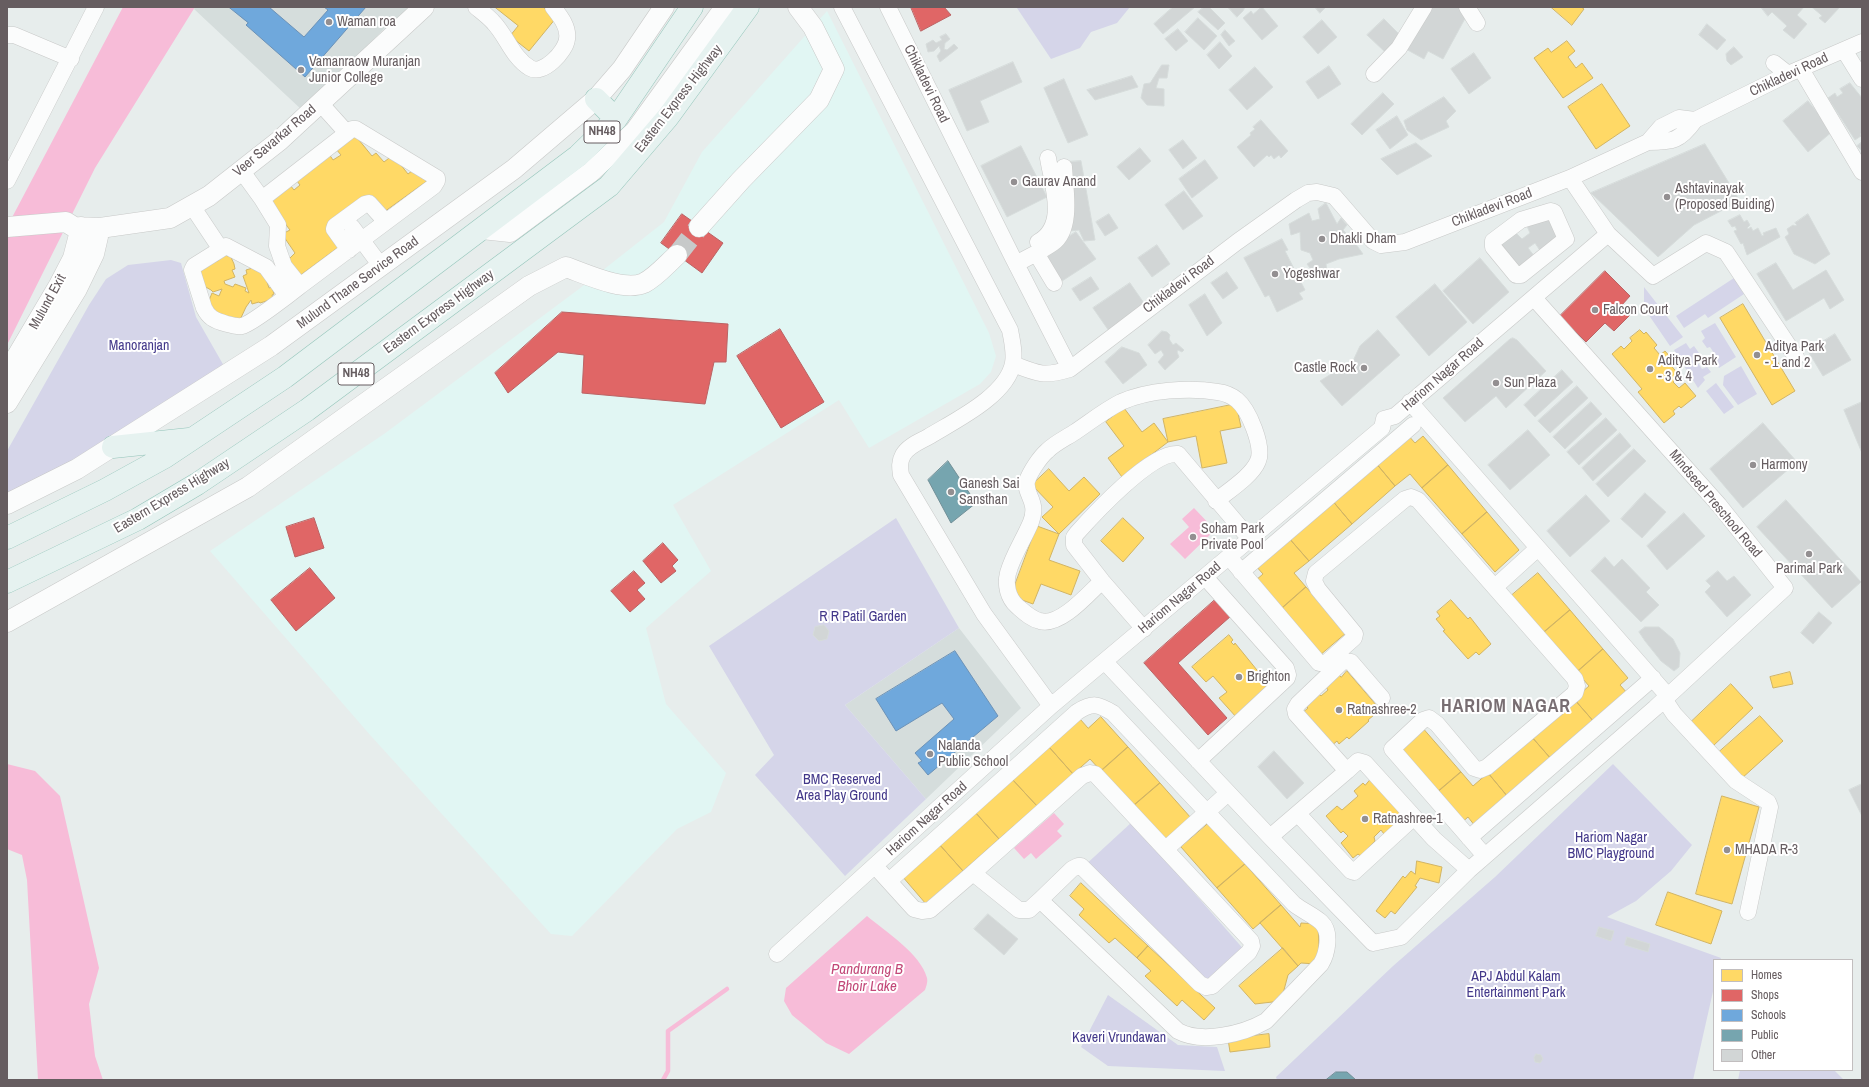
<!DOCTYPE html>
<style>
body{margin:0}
#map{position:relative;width:1869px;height:1087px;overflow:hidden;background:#e7edec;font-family:"Archivo Narrow",sans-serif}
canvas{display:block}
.frame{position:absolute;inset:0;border:8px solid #665d60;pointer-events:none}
.legend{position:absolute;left:1713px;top:959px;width:140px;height:112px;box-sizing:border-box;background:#fff;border:1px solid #c2bebf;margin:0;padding:5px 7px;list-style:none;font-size:12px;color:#665d60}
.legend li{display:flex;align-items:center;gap:8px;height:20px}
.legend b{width:20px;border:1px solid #c2bebf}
</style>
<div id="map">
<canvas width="1869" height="1087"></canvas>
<div class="frame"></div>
<ul class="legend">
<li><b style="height:11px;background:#ffd966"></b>Homes</li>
<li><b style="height:11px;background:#e06666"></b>Shops</li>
<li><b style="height:11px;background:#6fa8dc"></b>Schools</li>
<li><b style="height:11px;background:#76a5af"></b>Public</li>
<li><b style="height:11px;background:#d2d6d6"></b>Other</li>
</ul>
</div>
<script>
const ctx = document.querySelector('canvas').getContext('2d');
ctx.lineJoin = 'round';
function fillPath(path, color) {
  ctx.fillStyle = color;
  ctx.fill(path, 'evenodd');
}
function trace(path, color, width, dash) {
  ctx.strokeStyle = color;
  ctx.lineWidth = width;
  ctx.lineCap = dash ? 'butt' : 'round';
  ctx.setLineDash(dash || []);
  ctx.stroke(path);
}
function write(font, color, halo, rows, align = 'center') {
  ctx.font = font + ' "Archivo Narrow",sans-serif';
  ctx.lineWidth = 4;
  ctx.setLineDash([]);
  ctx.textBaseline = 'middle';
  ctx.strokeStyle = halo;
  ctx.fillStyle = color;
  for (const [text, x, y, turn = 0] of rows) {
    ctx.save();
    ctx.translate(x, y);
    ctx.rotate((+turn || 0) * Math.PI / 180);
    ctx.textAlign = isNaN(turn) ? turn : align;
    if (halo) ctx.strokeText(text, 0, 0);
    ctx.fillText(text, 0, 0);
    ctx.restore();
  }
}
fillPath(new Path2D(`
 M827,11L989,333L996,356L991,372L980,384L869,448L839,400L673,505L711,571L646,628L666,704L726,773L711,812L677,829L572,936L551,934L371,736L210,551L384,434L579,289L664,222L702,152Z`), '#e1f6f3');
fillPath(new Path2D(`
 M195,7H410L384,29L303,111L194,9Z
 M959,628L1021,708L926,799L845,705Z`), '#d5dddc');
fillPath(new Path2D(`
 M1018,7H1130L1117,23L1091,32L1080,48L1051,59L1017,8Z
 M171,260L181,263L196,317L224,366L7,501V451L89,305L106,279L128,265Z
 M1734,278L1744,294L1708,318L1705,314L1684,328L1676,316Z
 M1644,287L1683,337L1670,346L1644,308Z
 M1715,323L1736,357L1719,368L1715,361L1718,359L1710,347L1707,348L1702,341L1705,338L1701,331Z
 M1686,343L1690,349L1694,346L1699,353L1694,357L1702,369L1707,367L1711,372L1703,377L1705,380L1698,388L1674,350Z
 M1741,366L1757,394L1738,405L1723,385L1724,376Z
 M1716,383L1734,407L1724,414L1706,391Z
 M896,518L959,628L845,705L926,799L845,876L755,775L774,755L709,646Z
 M1613,764L1692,845L1671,871L1636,901L1607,917L1721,958L1720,960H1714V987L1693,1080H1277L1276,1077L1393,966L1495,877Z
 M1132,822L1246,952L1208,985L1082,868Z
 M1108,995L1178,1045L1217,1047L1225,1071L1108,1066L1081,1047Z
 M1740,1070H1834L1844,1080H1738Z`), '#d5d5e9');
fillPath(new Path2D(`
 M123,7H195L95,168L7,345V227Z
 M1194,508L1215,530L1185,559L1170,544L1189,527L1182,519Z
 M7,764L35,771L60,796L99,968L89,1004L95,1056L103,1080H38L27,880L22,855L7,849Z
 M1054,813L1064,824L1057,831L1062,836L1036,859L1031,853L1024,859L1014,848Z
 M867,916C885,931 921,954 927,978C928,982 926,987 925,990L849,1054L826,1043L792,1015L784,1001L786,988Z`), '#f7bcd8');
const homes = new Path2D(`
 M495,7H543L556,18L529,51L510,36L518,26Z
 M1551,7H1581L1584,9L1572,25Z
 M1567,41L1575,51L1568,57L1576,68L1582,63L1593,78L1563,98L1534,58L1548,48L1551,52Z
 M1602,84L1630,126L1596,149L1568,107Z
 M354,134L372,156L376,153L384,162L393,155L408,174L417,167L427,181L384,212L369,196L327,229L340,246L298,277L286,262L295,253L282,234L290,230L268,201L290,185L294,190L300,185L297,181L329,154L333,160L341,155L336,149Z
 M227,255V256L230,255L234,264L235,269L232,270L235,277L224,281L225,284L233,287L235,284L246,288L245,291L249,293L243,276L247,274L246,270L259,266L262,267L269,288L272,287L274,294L272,295L273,299L260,303L259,302L252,304L251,300L246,307L239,322L206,308L212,293L219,296L222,289L213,292L211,290L204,286L197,271L219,260V258Z
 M1743,304L1795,391L1772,405L1720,318Z
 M1640,330L1644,334L1646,332L1657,345L1654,348L1660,355L1665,351L1672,359L1668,362L1680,376L1673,382L1679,388L1685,383L1696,396L1681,408L1679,406L1673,411L1675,414L1664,423L1638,392L1642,389L1612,354L1621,346L1624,349L1632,341L1630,338Z
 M1236,404L1241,427L1220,431L1227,463L1202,468L1196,436L1168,442L1163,419Z
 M1124,408L1142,432L1154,423L1168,442L1122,477L1108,458L1124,446L1106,422Z
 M1407,434L1415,443L1423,436L1448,465L1422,488L1410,474L1395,486L1375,462Z
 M1375,462L1395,486L1352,524L1331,499Z
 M1448,465L1487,512L1462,534L1422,488Z
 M1049,469L1069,491L1084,477L1100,494L1059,534L1042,517L1053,507L1032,485Z
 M1331,499L1352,524L1309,561L1288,537Z
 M1487,512L1519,550L1495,572L1462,534Z
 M1123,518L1144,538L1123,562L1101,541Z
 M1037,526L1059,534L1049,560L1080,571L1071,595L1041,584L1033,604L1011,596Z
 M1288,537L1309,561L1294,573L1306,587L1280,610L1255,581L1263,574L1255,565Z
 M1538,573L1570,610L1543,633L1511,596Z
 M1306,587L1346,633L1319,656L1280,610Z
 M1451,600L1468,619L1470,617L1491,644L1479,655L1476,652L1468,659L1443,631L1445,630L1436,619L1440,616L1437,612Z
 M1570,610L1603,649L1577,672L1543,633Z
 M1229,635L1233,640L1231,642L1234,645L1235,643L1261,675L1263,674L1265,677L1264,678L1274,686L1237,718L1219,698L1227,692L1213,676L1206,682L1192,667Z
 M1603,649L1628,678L1620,685L1628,694L1595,723L1574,699L1589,686L1577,672Z
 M1347,671L1377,706L1371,711L1374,715L1368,720L1369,721L1349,739L1347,737L1339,744L1337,741L1330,747L1301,714L1308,708L1305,705L1318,693L1321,696L1328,690L1326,687L1339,675L1341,677Z
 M1790,672L1793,684L1773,688L1770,677Z
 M1731,684L1753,708L1713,746L1690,723Z
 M1574,699L1595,723L1552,760L1531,736Z
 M1760,716L1783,741L1741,779L1718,753Z
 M1101,717L1128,747L1101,771L1090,759L1073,774L1049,747L1080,719L1088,728Z
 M1421,726L1461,772L1434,795L1395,749Z
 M1531,736L1552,760L1508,797L1488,773Z
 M1049,747L1073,774L1037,806L1012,779Z
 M1128,747L1160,783L1132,807L1101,771Z
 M1461,772L1473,786L1488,773L1508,797L1475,826L1468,817L1460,824L1434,795Z
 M1012,779L1037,806L999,839L975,812Z
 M1371,779L1405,811L1399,817L1404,822L1384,834L1381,830L1374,837L1375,841L1368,848L1363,858L1358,854L1353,858L1341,843L1348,836L1343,831L1341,833L1326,816L1337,806L1342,810L1358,796L1354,791L1363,783L1365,785Z
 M1160,783L1191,818L1164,842L1132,807Z
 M1722,796L1759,807L1732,904L1696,894Z
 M975,812L999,839L963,871L939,844Z
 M1209,823L1245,864L1217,888L1181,847Z
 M939,844L963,871L926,904L902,876Z
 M1417,861L1442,867L1439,883L1420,878L1415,886L1417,887L1395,914L1391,911L1385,918L1376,911L1403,876L1405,878L1411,871L1415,874Z
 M1245,864L1281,905L1253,929L1217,888Z
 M1081,883L1148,946L1137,958L1115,938L1109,943L1079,915L1084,909L1070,896Z
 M1668,892L1722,911L1711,944L1656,925Z
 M1281,905L1300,927L1301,923L1318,924L1319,948L1316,964L1301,963L1298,966L1260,923Z
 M1148,946L1215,1008L1204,1020L1182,1000L1177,1006L1145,976L1151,971L1137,958Z
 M1283,948L1298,966L1288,975L1281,1001L1255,1004L1239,986Z
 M1269,1034L1270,1047L1230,1052L1228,1039Z`);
fillPath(homes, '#ffd966');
trace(homes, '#d1b464', 1);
const shops = new Path2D(`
 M911,7H944L951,15L921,31Z
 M682,214L723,243L702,273L661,243Z
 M1605,271L1630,296L1621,306L1630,315L1614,331L1605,323L1586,342L1560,316Z
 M562,312L728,324L726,362H714L705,404L582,393L584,355L558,352L508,393L495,373Z
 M780,329L824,402L781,428L737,356Z
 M314,518L324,548L295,557L286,527Z
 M663,543L678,560L672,566L676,571L661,583L643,561Z
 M310,568L335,598L296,631L271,600Z
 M634,571L645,583L637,590L645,599L630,612L611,591Z
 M1216,599L1231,616L1178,663L1227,718L1208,735L1144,663Z`);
fillPath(shops, '#e06666');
trace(shops, '#bb6364', 1);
const schools = new Path2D(`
 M229,7H269L304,37L328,10L324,7H366L305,77L246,25L248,23Z
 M955,651L998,716L928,775L918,763L922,761L915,753L954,719L942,703L896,731L876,699Z`);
fillPath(schools, '#6fa8dc');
trace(schools, '#6c92b7', 1);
const public = new Path2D(`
 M948,461L976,503L951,523L928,480Z
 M1336,1072H1347L1356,1080H1326Z`);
fillPath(public, '#76a5af');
trace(public, '#718f97', 1);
trace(new Path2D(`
 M663,1080L668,1071V1031L727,989`), '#f7bcd8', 4.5);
const building = new Path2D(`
 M1173,7H1195L1163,34L1154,24Z
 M1204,7H1209L1225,23L1218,30L1198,12Z
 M1228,7H1245L1243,11L1237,17Z
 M1262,7L1278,26L1262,40L1243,18L1251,11L1253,14Z
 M1315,7H1326L1320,13Z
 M1427,7H1458L1468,13L1443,59L1428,51L1424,59L1404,48Z
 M1761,7H1804L1797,15L1807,24L1794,39L1783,30L1787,26L1772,12L1768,16Z
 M1812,7H1840L1825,23L1819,18L1822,16Z
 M1198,18L1217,36L1204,50L1185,32Z
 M1384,19L1401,36L1385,52L1367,35Z
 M1322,20L1337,37L1318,54L1303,37Z
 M1707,24L1726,40L1717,50L1699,35Z
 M1178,29L1188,41L1176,51L1165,39Z
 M1225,30L1235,41L1229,46L1221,35Z
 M946,34L950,39L945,43L944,49L947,50L954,44L958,48L940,62L937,56L941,51L939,46L934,51L928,52L926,44L933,40L936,43L942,40L940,37Z
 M1220,42L1232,56L1219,69L1207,55Z
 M1734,47L1743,57L1731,65L1727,61L1726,54Z
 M1474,53L1491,78L1469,94L1451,69Z
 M1013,62L1022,82L980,101L989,122L967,131L949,90Z
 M1162,65H1169L1167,78H1159L1156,88L1164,89V106L1147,105L1141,98L1144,84L1150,83Z
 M1329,66L1341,84L1318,99L1306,82Z
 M1255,67L1273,87L1247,110L1229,90Z
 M1132,76L1138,87L1095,100L1087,90Z
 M1064,79L1088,135L1068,143L1044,88Z
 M1850,83L1862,98V133L1860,134L1861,136L1855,140L1828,98L1835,93L1837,97L1843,93L1840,89Z
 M1383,93L1394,104L1362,135L1351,124Z
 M1444,97L1456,111L1446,121L1449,127L1421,140L1407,130L1404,121Z
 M1808,101L1833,131L1808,152L1783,121Z
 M1397,116L1408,135L1390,149L1376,130Z
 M1261,120L1288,151L1281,158L1279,155L1274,159L1271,155L1269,157L1267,155L1254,167L1237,147L1251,135L1250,133L1255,129L1253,127Z
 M1183,140L1197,158L1183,169L1169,150Z
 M1862,142V151L1857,146Z
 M1416,143L1432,156L1397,175L1381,159Z
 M1705,144L1740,201L1694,225L1658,257L1591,193Z
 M1021,146L1047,197L1007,217L981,166Z
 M1140,148L1151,161L1129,180L1117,167Z
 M1205,160L1218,178L1192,198L1179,179Z
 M1081,161L1095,240L1084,241L1079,230L1070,231L1066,162Z
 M1184,191L1203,216L1183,230L1165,205Z
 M1326,203L1337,224L1341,218L1347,225L1343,230L1346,233L1342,236L1348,245L1351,242L1355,243L1363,254L1339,259L1326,264L1327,271L1313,272L1307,264L1313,260L1310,253L1301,250L1300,232L1291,235L1289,224L1309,213L1312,221L1320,219L1318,209Z
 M1109,214L1118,228L1105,236L1096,222Z
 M1808,214L1830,254L1815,264L1794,254L1785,237L1789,234L1787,229L1793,225L1795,226L1797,225L1795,223Z
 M1551,215L1562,236L1541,252L1535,243L1528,248L1535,257L1516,271L1494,245L1514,231L1522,239L1530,233L1526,224Z
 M1740,215L1744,222L1747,220L1750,225L1747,228L1748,229L1751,227L1753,231L1758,228L1762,236L1764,235L1763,233L1776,228L1780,237L1747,255L1743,243L1741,244L1734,231L1737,230L1735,226L1732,227L1728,221Z
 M1076,232L1096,259L1059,283L1040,254Z
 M1282,239L1288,250L1285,251L1305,290L1299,293L1303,299L1277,312L1269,295L1265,297L1244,258Z
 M1157,245L1170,264L1152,277L1138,258Z
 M1480,258L1509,292L1473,324L1443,291Z
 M1776,263L1793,290L1826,270L1844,300L1830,309L1824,298L1786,321L1757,274Z
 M1227,272L1238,288L1223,299L1211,283Z
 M1091,277L1099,289L1080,301L1072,289Z
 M1130,283L1146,306L1109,331L1093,308Z
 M1435,284L1467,322L1429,356L1396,317Z
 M1205,294L1222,323L1207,336L1189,305Z
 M1378,330L1400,355L1342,406L1320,381L1336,371L1351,365L1360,346Z
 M1162,331L1167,332L1170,335L1169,339L1173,345L1176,343L1184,350L1182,352L1178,350L1177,352L1179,357L1165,370L1158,362L1164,355L1161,350L1155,354L1148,345Z
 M1835,334L1851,360L1823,376L1808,351Z
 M1513,338L1517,340L1546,371L1506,408L1496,396L1465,422L1443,398L1510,339Z
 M1122,347L1139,353L1147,365L1123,384L1105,362Z
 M1562,370L1573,382L1535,417L1524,405Z
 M1577,386L1588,398L1550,433L1538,421Z
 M1591,402L1602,414L1565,449L1553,437Z
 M1862,402V453L1844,410Z
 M1606,418L1617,430L1579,465L1567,452Z
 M1763,423L1797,462L1743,508L1710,469Z
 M1528,430L1550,455L1510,490L1488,465Z
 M1620,433L1631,446L1593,481L1582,468Z
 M1634,449L1646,461L1608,497L1596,484Z
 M1645,493L1666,512L1642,538L1621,519Z
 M1586,495L1610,521L1570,557L1547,531Z
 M1786,500L1861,582L1832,608L1757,527Z
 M1684,513L1705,536L1667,570L1647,546Z
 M1605,557L1614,567L1622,559L1650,588L1646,592L1659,605L1641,622L1591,571Z
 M1718,571L1727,581L1734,576L1751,595L1727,617L1705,592L1711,586L1706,581Z
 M1819,612L1832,623L1813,644L1801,633Z
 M824,625L829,631L827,639L819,641L813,635L815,627Z
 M1645,627H1659L1673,639L1680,653L1679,667L1674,671L1661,661L1645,641L1639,632Z
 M1274,751L1304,783L1287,799L1258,767Z
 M1862,784V816L1849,790Z
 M988,914L1018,939L1004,955L974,929Z
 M1599,927L1614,931L1611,941L1596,936Z
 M1627,937L1650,944L1648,952L1625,945Z
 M1536,1054L1541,1055L1543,1059L1540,1063L1535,1062L1534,1058Z`);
fillPath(building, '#d2d6d6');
trace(building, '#d6dcdb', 1);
trace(new Path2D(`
 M677,255L699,227`), '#c7c9c9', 20, [20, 10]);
const minor = new Path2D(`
 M476,7C482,12 489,17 494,23C507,37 513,58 530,68C543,76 566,51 567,39C569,27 560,16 553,7
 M842,7L1010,330C1012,341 1015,352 1013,363C1007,396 954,421 928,437C919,442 908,446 903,455C899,462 900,468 901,475L984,614L1051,706
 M888,7L1012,256L1070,369
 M1467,7L1477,23
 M7,35H14L71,59
 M1844,50L1862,79
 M1774,63L1788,74
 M1801,69L1862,172
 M1374,74L1399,48L1424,7
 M320,103L347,133
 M1648,142C1673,142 1680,141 1695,120
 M241,170L262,199
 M7,181L96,7
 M192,206L220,248
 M1551,211L1554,212L1566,239L1521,275H1516L1493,247V241L1521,220Z
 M352,227L381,266
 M1608,234L1653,276L1706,243L1726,252L1796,357
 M1038,242C1068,226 1052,184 1048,158
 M349,250L334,229L335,226L365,204L369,203L386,222
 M1036,253L1054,283
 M1016,264C1028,257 1042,251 1053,243C1073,229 1065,188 1064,167
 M287,296L266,267L226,246L194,266L192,270L204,308C206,312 209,316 212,318C218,322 235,327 242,326C251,324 290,294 300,286L434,186L437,181V178L356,129H352L262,199L278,225L277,246L284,266L300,286
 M1013,364C1038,374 1044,377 1070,369L1237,242L1296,200L1308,193L1317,192L1334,196L1373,241L1381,245L1405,242L1570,178L1648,142L1661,127L1679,118L1695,120L1788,74L1862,42
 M1410,402L1668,696
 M1229,557L1319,663H1326L1354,638L1355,634L1318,589L1314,581L1316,573L1405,499L1411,497L1418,500L1575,679L1577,686L1575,693L1487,767L1480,770L1474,768L1437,724L1429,718L1423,720L1392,749L1485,856
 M1241,572L1413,425
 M1102,581C1088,594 1060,627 1040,621C1031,619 1024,612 1017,606C1008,598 1005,585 1008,573C1013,555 1024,539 1031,522C1039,501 1024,495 1027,481C1030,472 1040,457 1047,451C1055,443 1066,438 1075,432C1090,422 1105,410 1121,402C1148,390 1189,387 1218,392C1225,393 1231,395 1237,400C1249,410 1264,447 1258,461C1252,476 1228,491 1216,501
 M1495,587L1538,548
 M1144,629L1102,581L1074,545V537L1077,533C1094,514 1152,451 1178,454L1250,539
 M1105,662L1270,837L1373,943L1401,937L1469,870L1655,708L1785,588L1719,505L1534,298
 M1664,699L1674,714L1736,781L1768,802L1770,807L1748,912
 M1198,761L1287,678L1288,675L1286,668L1205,577
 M1347,771L1358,761L1365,763L1434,839L1469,870
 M1298,814L1351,871L1354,872L1414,817
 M1270,837L1347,771L1296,714L1295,709L1298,704L1343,661L1351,662L1382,698
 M1469,838L1653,678
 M1166,849L1228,793
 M875,866L914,909L922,911L930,910L973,873L1019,910H1029L1040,900L1178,1031C1202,1044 1243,1034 1266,1021L1321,964C1327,954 1332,932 1321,922C1313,915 1303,911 1294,904L1113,713C1098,704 1093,702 1077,712L889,881
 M973,873L1082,776L1090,773L1095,774L1251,941L1252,946L1249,952L1212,986L1206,987L1200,984L1081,866H1078L1072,869L1040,900
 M777,954L1051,706L1382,428L1384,419L1395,416L1608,234L1570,178`);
const tertiary = new Path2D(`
 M7,227L66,222L74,227L100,228L170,218L209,196L279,141L424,7
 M699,227L741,180L819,100L834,69L813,27L798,7
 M482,229L510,232L591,172L635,131L725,7
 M7,373L59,285L73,258L81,227
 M7,403L77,289L94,254L100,228
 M7,504L77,469L271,346L514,169L596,99L622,69L664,7
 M7,622L248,487L529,286L566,267C586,274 624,292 644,283C656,277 667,264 677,255`);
const trunk = new Path2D(`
 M596,99L616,119
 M113,447L189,439
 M7,538L105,490L165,457L285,377L578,156L616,119L692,7
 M7,582L138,519L197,484L307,410L609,186L668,117L748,7`);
trace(minor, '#c8c9c8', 17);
trace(tertiary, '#c8c9c8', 21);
trace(trunk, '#94c5ba', 23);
trace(minor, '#fbfcfc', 16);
trace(tertiary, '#fbfcfc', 20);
trace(trunk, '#e6f2f0', 22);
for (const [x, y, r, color] of [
 [329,22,4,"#938f91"],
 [301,70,4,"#938f91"],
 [1014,182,4,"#938f91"],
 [1667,197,4,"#938f91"],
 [1322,239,4,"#938f91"],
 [1275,274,4,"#938f91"],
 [1595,310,4,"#938f91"],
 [1757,355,4,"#938f91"],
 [1364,368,4,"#938f91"],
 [1650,369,4,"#938f91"],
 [1496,383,4,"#938f91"],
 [1753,465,4,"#938f91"],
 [951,492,4,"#938f91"],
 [1193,537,4,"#938f91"],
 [1809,554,4,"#938f91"],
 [1239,677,4,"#938f91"],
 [1339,710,4,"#938f91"],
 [930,754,4,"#938f91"],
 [1365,819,4,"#938f91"],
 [1727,850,4,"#938f91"]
]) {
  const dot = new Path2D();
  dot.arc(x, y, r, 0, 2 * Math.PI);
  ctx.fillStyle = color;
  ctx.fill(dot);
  trace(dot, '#fff', 1.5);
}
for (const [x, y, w] of [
 [602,132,36],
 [356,374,36]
]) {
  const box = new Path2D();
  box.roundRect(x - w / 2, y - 11, w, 22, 3);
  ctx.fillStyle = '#fff';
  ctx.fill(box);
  trace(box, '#665d60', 1);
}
write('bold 13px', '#665d60', null, [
 ["NH48",602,132],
 ["NH48",356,374]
]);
write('14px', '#665d60', '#fff', [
 ["Waman roa",337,22],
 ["Vamanraow Muranjan",309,62],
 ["Junior College",309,78],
 ["Gaurav Anand",1022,182],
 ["Ashtavinayak",1675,189],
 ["(Proposed Buiding)",1675,205],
 ["Dhakli Dham",1330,239],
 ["Yogeshwar",1283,274],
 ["Falcon Court",1603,310],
 ["Aditya Park",1765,347],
 ["- 1 and 2",1765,363],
 ["Aditya Park",1658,361],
 ["- 3 & 4",1658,377],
 ["Castle Rock",1356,368,"right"],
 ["Sun Plaza",1504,383],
 ["Harmony",1761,465],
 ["Ganesh Sai",959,484],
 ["Sansthan",959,500],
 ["Soham Park",1201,529],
 ["Private Pool",1201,545],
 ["Parimal Park",1809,569,"center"],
 ["Brighton",1247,677],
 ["Ratnashree-2",1347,710],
 ["Nalanda",938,746],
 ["Public School",938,762],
 ["Ratnashree-1",1373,819],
 ["MHADA R-3",1735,850]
], 'left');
write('14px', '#665d60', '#fff', [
 ["Chikladevi Road",1789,75,-25],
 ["Chikladevi Road",926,84,64],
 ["Eastern Express Highway",679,99,-52],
 ["Veer Savarkar Road",275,141,-40],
 ["Chikladevi Road",1492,208,-21],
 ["Mulund Thane Service Road",358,283,-36],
 ["Chikladevi Road",1179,285,-37],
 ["Mulund Exit",48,302,-61],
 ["Eastern Express Highway",439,312,-36],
 ["Hariom Nagar Road",1443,375,-41],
 ["Eastern Express Highway",172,496,-31],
 ["Mindseed Preschool Road",1715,504,50],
 ["Hariom Nagar Road",1180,598,-40],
 ["Hariom Nagar Road",927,819,-42]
]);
write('14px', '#43388a', '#fff', [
 ["Manoranjan",139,346],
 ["R R Patil Garden",863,617],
 ["BMC Reserved",842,780],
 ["Area Play Ground",842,796],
 ["Hariom Nagar",1611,838],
 ["BMC Playground",1611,854],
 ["APJ Abdul Kalam",1516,977],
 ["Entertainment Park",1516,993],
 ["Kaveri Vrundawan",1119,1038]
]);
write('italic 15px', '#c24878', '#fff', [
 ["Pandurang B",867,970],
 ["Bhoir Lake",867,987]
]);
ctx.letterSpacing = '1px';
write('bold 18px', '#786e72', '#fff', [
 ["HARIOM NAGAR",1506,707]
]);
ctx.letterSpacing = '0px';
</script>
